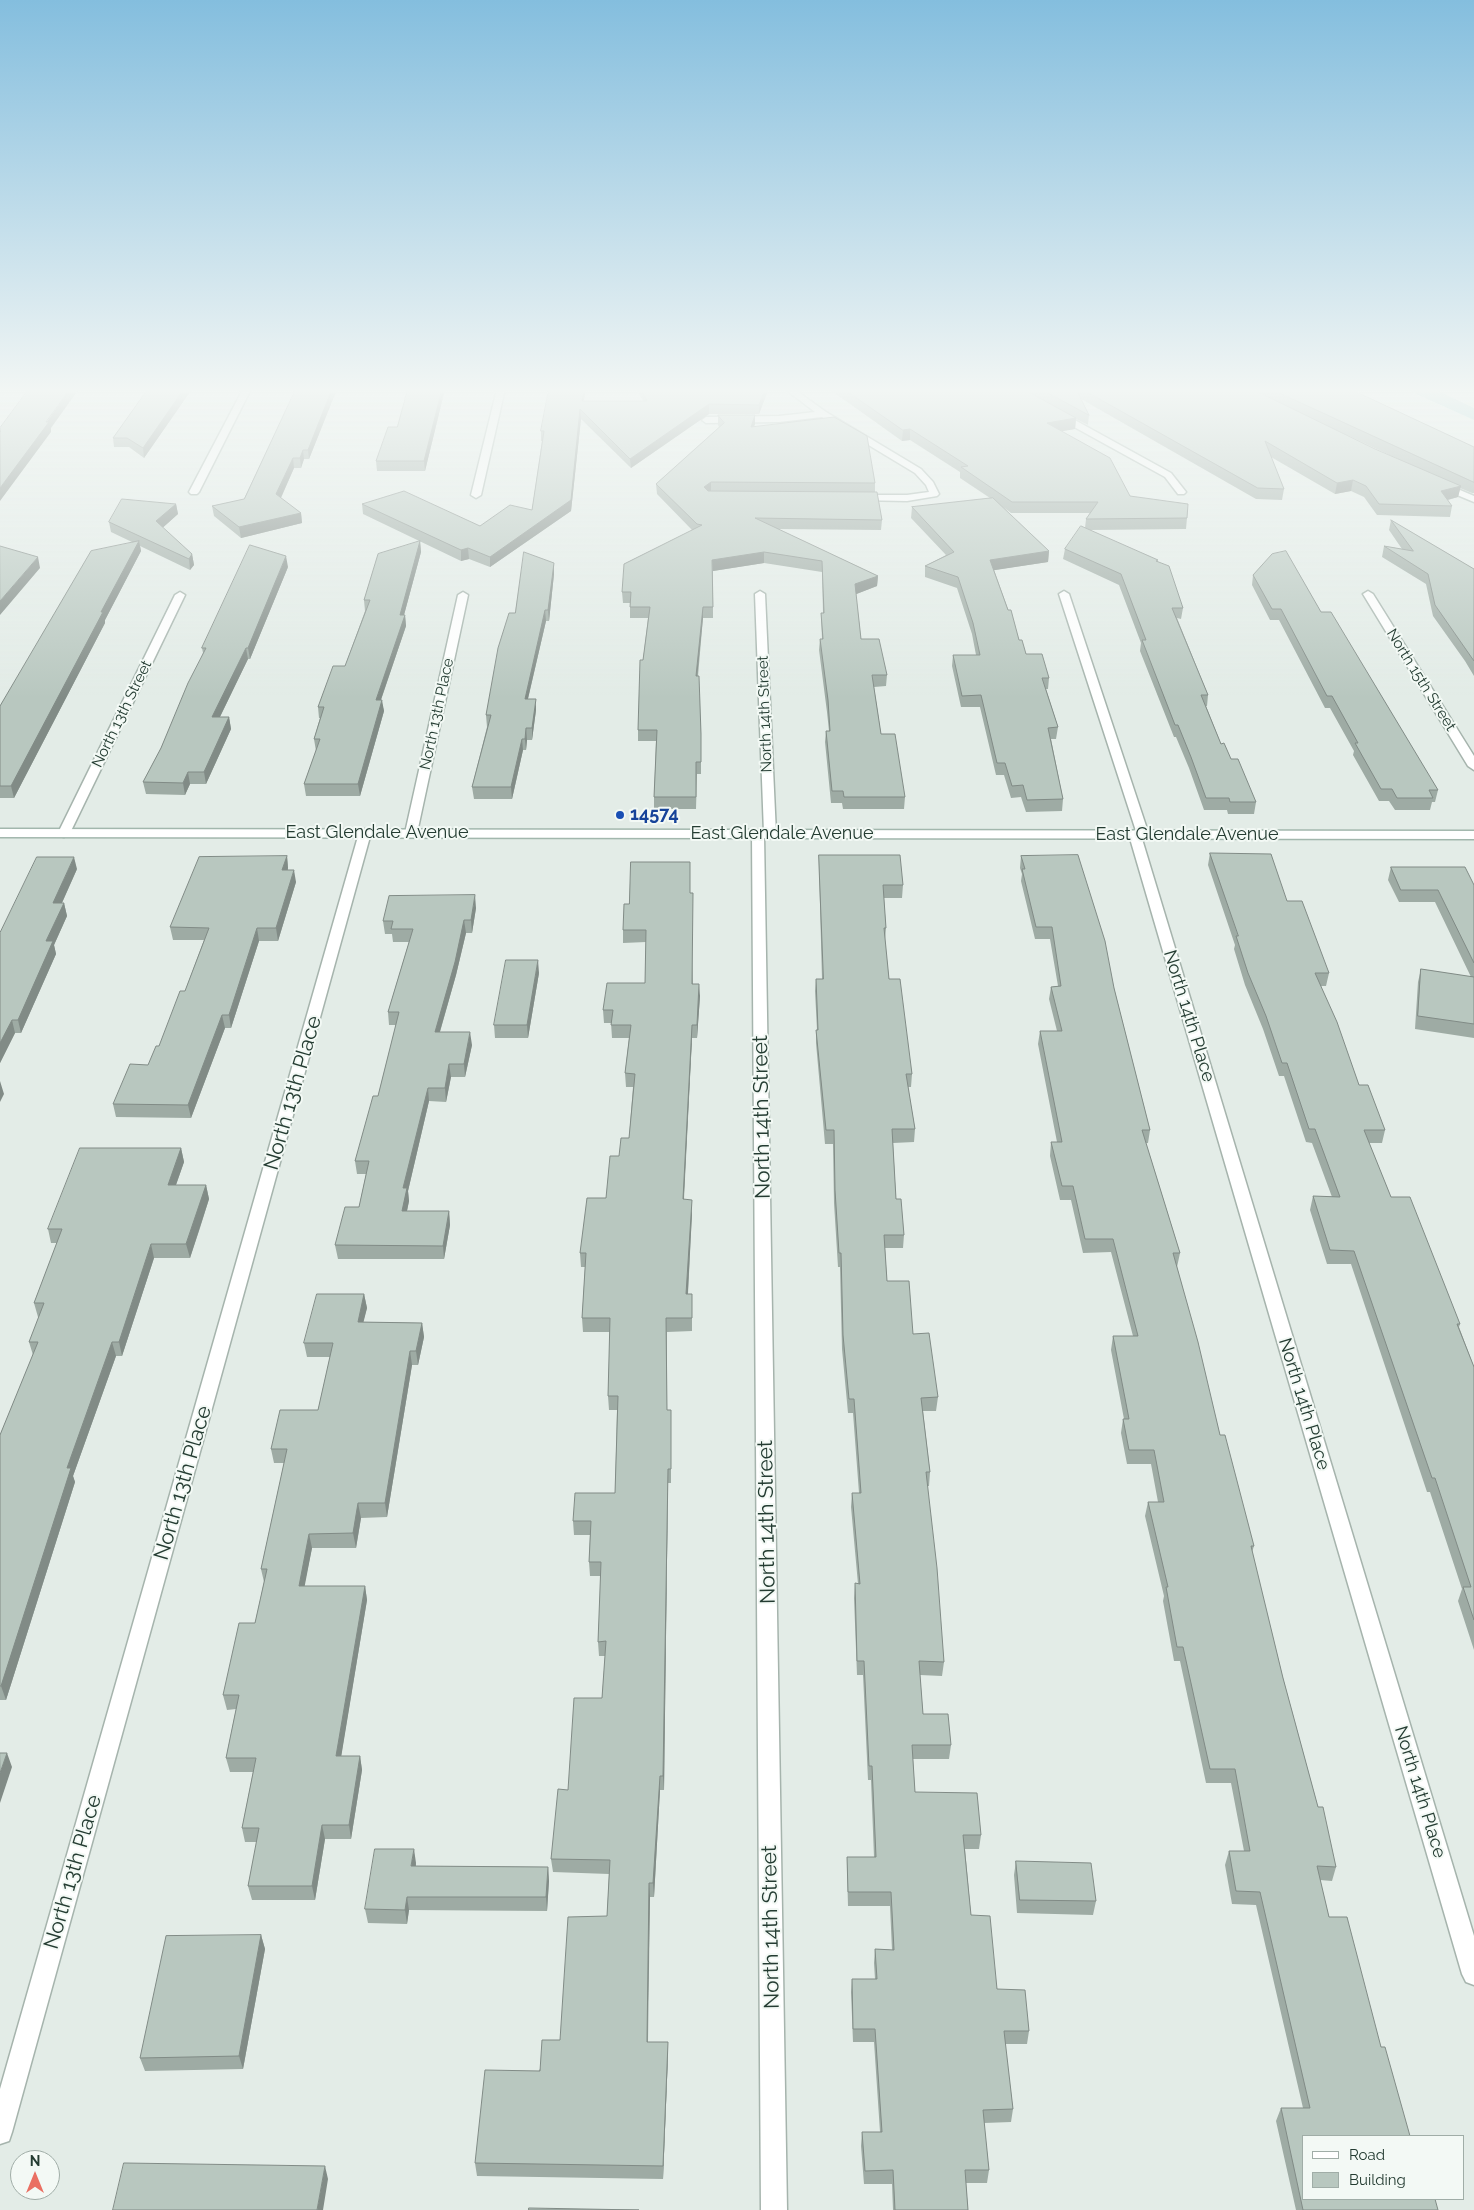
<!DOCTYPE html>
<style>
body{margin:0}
#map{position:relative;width:1474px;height:2210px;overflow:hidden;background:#e3ece7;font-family:Raleway,sans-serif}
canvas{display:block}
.legend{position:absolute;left:1302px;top:2135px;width:162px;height:65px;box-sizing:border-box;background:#f3f9f5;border:1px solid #a0ada7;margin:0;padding:6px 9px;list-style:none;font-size:15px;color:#243c32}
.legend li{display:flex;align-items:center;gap:10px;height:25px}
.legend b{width:25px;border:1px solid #a0ada7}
.north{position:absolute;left:10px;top:2150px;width:50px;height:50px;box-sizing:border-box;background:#f3f9f5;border:1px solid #a0ada7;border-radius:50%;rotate:0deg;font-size:14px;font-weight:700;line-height:20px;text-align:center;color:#243c32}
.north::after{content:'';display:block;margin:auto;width:18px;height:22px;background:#ea7063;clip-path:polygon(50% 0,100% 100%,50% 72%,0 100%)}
</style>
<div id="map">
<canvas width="1474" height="2210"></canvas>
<ul class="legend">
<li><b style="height:6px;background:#fff"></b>Road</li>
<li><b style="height:14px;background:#b8c7bf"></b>Building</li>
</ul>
<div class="north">N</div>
</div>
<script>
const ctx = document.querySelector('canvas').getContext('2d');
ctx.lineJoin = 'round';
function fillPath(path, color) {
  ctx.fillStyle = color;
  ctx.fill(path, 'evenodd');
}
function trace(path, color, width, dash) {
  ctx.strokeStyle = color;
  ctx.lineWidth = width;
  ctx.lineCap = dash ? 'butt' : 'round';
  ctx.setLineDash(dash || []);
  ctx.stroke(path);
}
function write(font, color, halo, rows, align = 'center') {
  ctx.font = font + ' Raleway,sans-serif';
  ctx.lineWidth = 4;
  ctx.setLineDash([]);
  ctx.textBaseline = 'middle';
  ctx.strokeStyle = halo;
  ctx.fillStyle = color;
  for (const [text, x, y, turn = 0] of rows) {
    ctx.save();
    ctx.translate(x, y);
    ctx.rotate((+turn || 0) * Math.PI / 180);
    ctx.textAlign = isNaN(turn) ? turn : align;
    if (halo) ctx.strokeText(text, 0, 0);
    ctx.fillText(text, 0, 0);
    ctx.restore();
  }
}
fillPath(new Path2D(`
 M1411,389H1434L1474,408V420L1414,393Z`), '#8ecdce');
const minor = new Path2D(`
 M243,389H251L199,492L197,494H191L189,492Z
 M497,389H505L481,495L476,498L471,495Z
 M785,389H794L826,412L921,469L933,482L939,494L937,496L907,501L856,500V496L859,495H907L929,492L926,485L915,473L822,417L779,422L706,423L702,420L706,417L779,416L815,412Z
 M1056,413H1062L1171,473L1186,492L1184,494H1178L1165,477L1056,417Z
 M1441,482L1474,496V502L1438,487L1436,485Z
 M760,591L765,594L776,834L770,838L764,835L787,2210H761L752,834L758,830L764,833L755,594Z
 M1064,591L1069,594L1149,835L1142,839L1474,1936V1985L1466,1982L1462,1974L1129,835L1136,831L1059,594Z
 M1368,591L1373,594L1474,756V770L1468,766L1363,594Z
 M180,592L185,595L70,833L64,837L60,836L58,833L175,595Z
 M463,592L468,595L417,833L411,837L405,833L458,595Z
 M365,829L371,833L12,2132L9,2141L0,2144V2089L359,833Z`);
const secondary = new Path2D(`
 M0,829L1474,831V839L0,837Z`);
trace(minor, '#a6b4ad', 3);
trace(secondary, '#a2b7ad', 3);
fillPath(minor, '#fff');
fillPath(secondary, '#fff');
fillPath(new Path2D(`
 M145,389H192L144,458L129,447H114L113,438L145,393Z
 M296,389H337L309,459H304L301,468H294L281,498L301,513L302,523L241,538L214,516L212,506L244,499Z
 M445,389L425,471H377L376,461L397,427Z
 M637,389H767V393L759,414H709L631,468L581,419L571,511L490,567L469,559L461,561L363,514L362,504L480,526L532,510L542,441H541V431L584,401H643Z
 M829,389H1350L1474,447V493H1472L1460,488L1458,497L1448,500L1452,506L1450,517L1377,515L1364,497L1351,491L1335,494L1271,457L1284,489L1282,500L1256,499L1081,399L1089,415L1088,425L1076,419L1075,429L1061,431L1130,496L1187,518L1186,529L1090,530L1158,562L1183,608L1181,619L1177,618L1208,695L1207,706H1206L1221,744L1256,802L1254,814H1228L1227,810H1204L1189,768L1176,737H1174L1140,651L1141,643L1119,585L1063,559L1065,549L1085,528L1086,519L1090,513H1011L1003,507L1049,551L1048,562L994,570L1019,640L1026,654L1049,678L1048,689H1046L1058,727L1056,739H1051L1063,799L1062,811L1026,812L1021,797L1011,798L1004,775H996L980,707H961L952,666L953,655H976L972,634L957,588L925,577V566L946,555L911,518L912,507L990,498L960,478V472L910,440L902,441ZM1345,434L1368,445L1400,460L1375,449Z
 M718,415L755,424L754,426L875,483V492L882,520L881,530L778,529L878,576L877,586L856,594L861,639L887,675L886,686L874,687L881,734L905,797L904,809H843L842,803H831L825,742L826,731H829L827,712L819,650L820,639H822L821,613H823L822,572L764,563L713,571V618H703L698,676L701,734V774H697L696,809H654V797L656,741H638V730L643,660L648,618H630V603H623L622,592L692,530L657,494L656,484L719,427L718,425Z
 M176,504L178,514L162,528L192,554L194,565L190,570L140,546L141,551L105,620V623L14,798H0V706L132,542L111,532L109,522Z
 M1391,520L1474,569V676L1465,661L1433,616L1426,584L1382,557L1384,546L1402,549L1389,530Z
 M420,541L421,552L404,615H405L406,626L381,700L384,711L360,796H306L304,784L316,751L314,739L320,718H319L318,707L345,666L365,611L364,600Z
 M554,563V574L549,621H546L528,699L536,710L532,740H527L526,750H523L512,799H474L472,787L487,727L486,715L515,613Z
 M288,567L250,659H248L220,717H229L231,729L206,784H190L185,795L146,794L143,782L161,748L203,653L202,648Z
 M1253,575L1321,612L1438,790L1435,802H1432L1430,810H1395L1389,801H1379L1353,755L1354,751L1330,708H1325L1279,620H1270L1252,585Z
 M1210,853L1287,901L1329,973L1326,986H1321L1359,1085L1385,1130L1382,1143H1369L1391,1197L1460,1324L1459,1327L1474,1367V1650L1458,1601L1462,1589L1430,1492H1427L1351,1264H1327L1310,1210L1313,1196L1332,1197L1312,1143L1306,1142L1284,1076H1279L1263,1029L1245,985L1234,949L1235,945L1208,865Z
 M819,855L903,885L902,898H884L886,928L885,940L889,979L912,1074L911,1087H908L915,1129L914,1142L893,1143L896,1199L904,1235L903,1248H885L887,1281L913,1334L938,1397L936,1411H923L930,1472L929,1486H927L944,1662L942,1676L920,1675L923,1714L951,1745L949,1759H913L915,1792L981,1835L979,1849H965L971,1915L997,1989L1029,2031L1027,2044H1005L1013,2109L1011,2122L984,2123L989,2170L987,2183H966L968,2210H893L892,2184H864L861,2146L862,2132H880L874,2042H853L851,1992L852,1979H875L874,1963L875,1949L892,1950L890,1906H848L847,1870V1857H874L871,1780H868L863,1675H857L854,1598L855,1583L858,1584L851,1507L852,1493H859L853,1413H848L842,1349L840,1267H838L834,1203L833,1144H825L816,1043V1030H817L815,991L816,979H822L819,867Z
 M287,856L288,868V870L296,882L278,941H259L231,1028H225L191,1118L116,1117L113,1104L148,1065L159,1046L185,991L204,940H173L170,927Z
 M1021,856L1114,988L1150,1130L1148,1143H1146L1180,1253L1177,1267L1220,1435L1254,1546L1252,1552L1283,1678L1318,1807L1336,1867L1332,1881L1320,1880L1329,1917L1381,2047L1303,2136V2199L1438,2210H1296L1276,2121L1281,2108H1303L1256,1905L1232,1904L1225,1865L1229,1851H1244L1231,1783H1206L1180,1661H1174L1163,1601L1164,1596L1145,1516L1148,1502H1158L1151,1464H1127L1121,1433L1123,1419H1124L1111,1350L1113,1336H1133L1111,1252L1083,1253L1071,1200H1060L1050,1156L1051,1142H1057L1038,1044L1040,1031H1057L1049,999L1051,987L1058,986L1050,939H1035L1021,881L1022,874L1020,868Z
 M1391,867L1474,885V1038L1415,1029L1418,982L1421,969L1471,977L1435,902H1399L1388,880Z
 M77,869L62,903H64L67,916L54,945L56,954L21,1033H15L0,1063V933Z
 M690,893L693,984L700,996L697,1038H692L684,1199L692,1213L688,1294H692V1331L667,1332V1410L671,1424V1483H668L664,1790H660L654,1897H650L648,2042L668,2055L663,2179L477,2176L475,2163L560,2040L607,1916L609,1874L553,1872L551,1859L568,1790L602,1698L605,1656H599L598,1642L601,1576H590L589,1562L590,1535H574L573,1521L615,1493L617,1410H609L608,1396L610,1332H583L582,1318L585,1267H581L580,1253L606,1198L619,1156L629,1138L633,1087H626L625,1073L629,1038H612L611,1023H604L603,1010L645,983L646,942L623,943V930Z
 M476,908L472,933H466L456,975L440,1032L472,1045L465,1077H451L446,1102L429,1101L408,1191L409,1201L407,1211H449L450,1225L444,1259H338L335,1245L359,1207L366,1174H357L355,1161L378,1096L396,1025H389L388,1012L409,942H393L392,934H385L383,921Z
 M539,973L528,1038H495L494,1025Z
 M181,1148L184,1162L176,1185H206L209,1199L200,1228L190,1258H154L122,1356H116L73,1476L75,1482L6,1700H0V1702V1435L33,1355L29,1342L39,1317H38L34,1303L57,1243H51L48,1229Z
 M364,1294L367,1308L363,1322L422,1323L424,1337L418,1365H412L387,1517L361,1518L356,1548H312L304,1586H365L367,1600L341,1756H360L362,1770L351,1839H325L315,1900H252L248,1886L257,1842H245L242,1828L253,1772H230L226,1758L236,1709L227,1710L223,1695L255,1623L264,1582L261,1569L284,1463H274L271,1449L318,1410L330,1357H307L304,1343Z
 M1016,1861L1096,1901L1093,1915L1017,1913L1014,1875Z
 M416,1863V1866L548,1867L549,1881L547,1911L409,1910L407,1924L368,1923L365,1909Z
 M261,1935L265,1949L243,2069L145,2071L140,2058Z`), '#9eaba4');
fillPath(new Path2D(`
 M70,389H79L51,428V432L0,501V488Z
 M184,389H192L144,458L143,448Z
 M332,389H337L309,459L308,450Z
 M442,389H445L425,471L424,461Z
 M584,389H586L582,410V401Z
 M765,389H767V393L759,414V405Z
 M709,404V414L631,468L630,459Z
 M580,409L581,419L571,511L490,567V557L571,500Z
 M755,415V424L751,436V427Z
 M1076,418L1075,429L1046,434L1047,423Z
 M910,429V440L902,441L903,430Z
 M303,450L304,459L301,468L300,458Z
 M293,458L294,468L278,504L276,494Z
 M1353,480L1351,491L1335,494L1337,483Z
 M711,482V492L704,497V487Z
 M1461,486L1458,497L1439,502L1441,491Z
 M176,504L178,514L158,532L156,521Z
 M301,513L302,523L241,538L239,527Z
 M139,541L141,551L105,620V623L14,798L11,786L101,612Z
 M420,541L421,552L401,626L400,615Z
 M468,548L469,559L461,561V550Z
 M1049,551L1048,562L989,571L990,560Z
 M764,552V563L713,571L712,560Z
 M192,554L194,565L190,570L189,559Z
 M286,556L288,567L250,659L248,648Z
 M38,557L40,568L0,615V601Z
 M554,563V574L549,621L548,610Z
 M878,576L877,586L854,595L855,584Z
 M703,607V618L696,687V676Z
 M545,610L546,621L525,711V699Z
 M405,615L406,626L377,711L376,700Z
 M246,648L248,659L214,729L212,717Z
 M536,699V710L532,740V728Z
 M382,700L384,711L360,796L358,784Z
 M229,717L231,729L206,784L204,772Z
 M526,728L527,740L526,750L525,739Z
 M522,739L523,750L512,799L511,787Z
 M188,772L190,784L185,795L183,783Z
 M287,856L288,868L284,883L282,870Z
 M74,857L77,869L56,916L53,903Z
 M294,870L296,882L278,941L276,928Z
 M475,895L476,908L472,933L471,920Z
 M64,903L67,916L54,945L56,954L21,1033L18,1020L46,941Z
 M464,920L466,933L456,975L436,1045L435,1032Z
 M257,928L259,941L231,1028L229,1015Z
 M538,960L539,973L528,1038L527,1025Z
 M699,984L700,996L697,1038V1025Z
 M222,1015L225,1028L191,1118L188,1105Z
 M12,1020L15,1033L0,1063V1043Z
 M692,1025V1038L683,1213V1199Z
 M470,1032L472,1045L465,1077L464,1064Z
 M449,1064L451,1077L446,1102L445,1088Z
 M0,1081L4,1094L0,1102Z
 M428,1088L429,1101L408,1191L409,1201L404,1225L402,1211L403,1188Z
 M181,1148L184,1162L171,1199L168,1185Z
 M206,1185L209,1199L190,1258L186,1244Z
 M692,1200V1213L687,1308L686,1294Z
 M449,1211L450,1225L444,1259L443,1246Z
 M151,1244L154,1258L122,1356L119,1342Z
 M364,1294L367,1308L360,1336L358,1322Z
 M422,1323L424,1337L418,1365L416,1351Z
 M112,1342L116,1356L73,1476L75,1482L6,1700L1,1686L67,1468Z
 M410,1351L412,1365L387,1517L385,1503Z
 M668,1469V1483L664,1790L663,1776Z
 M358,1503L361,1518L356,1548L353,1533Z
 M309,1534L312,1548L302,1600L299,1586Z
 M365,1586L367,1600L339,1770L336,1756Z
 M7,1753L12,1767L0,1803V1773Z
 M360,1756L362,1770L351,1839L349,1825Z
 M660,1776V1790L654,1897L653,1883Z
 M322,1825L325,1839L315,1900L312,1886Z
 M414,1849L416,1863L414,1880L411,1866Z
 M548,1867L549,1881L547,1911L546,1897Z
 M649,1883L650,1897L647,2055V2042Z
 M407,1897L409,1910L407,1924L405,1910Z
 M261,1935L265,1949L243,2069L239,2056Z
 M668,2042V2055L663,2179V2166Z
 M325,2166L328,2179L323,2210H317Z`), '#818b86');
const building = new Path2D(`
 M29,389H70L46,422H49L0,488V432L1,431H0V428Z
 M145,389H184L143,448L127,438H113L147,390H144Z
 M296,389H332L308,450H303L300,458H293L276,494L301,513L239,527L212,506L244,499Z
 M408,389H442L424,461H376L388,427H397Z
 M549,389H584L582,401H647L641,389H765L759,405L709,404L630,459L580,409L571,500L490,557L468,548L461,550L362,504L404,491L480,526L510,505L532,510L544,431H541Z
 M844,389H1023L1076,418L1047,423L1110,458L1130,496L1188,504L1187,518L1086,519L1098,502H1012L961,467L968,466L910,429L903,430Z
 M1041,389H1076L1089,415Z
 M1082,389H1252L1375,449L1461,486L1441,491L1452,506L1379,504L1366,486L1353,480L1337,483L1265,441L1284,489L1258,488Z
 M1271,389H1350L1474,447V482Z
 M718,415H755L751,427L834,417L867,436L875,483L711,482L704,487L708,491L877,492L882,520L755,518L878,576L855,584L861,639H879L887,675H872L881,734H895L905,797H844L843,791H832L826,731H830L828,700L820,639H823L821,613H824L822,561L764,552L712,560L713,607H703L696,676H699L701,734V762H696V797H654L657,730H638L640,660H643L650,607H630L631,592H622L624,564L702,525L697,524L656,484L724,423Z
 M993,498L1049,551L990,560L1008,610H1011L1019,640H1022L1026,654H1042L1049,678H1042L1058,727L1048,728L1063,799L1027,800L1023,785L1012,786L1005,763H997L981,695L962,696L953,655H980L973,623L958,577L925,566L954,552L912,507Z
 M122,499L176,504L156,521L192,554L189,559L109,522Z
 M1391,520L1474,569V661L1435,605L1428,574L1384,546L1413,551Z
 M1081,526L1158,560L1156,561L1169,566L1183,608H1172L1208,695H1201L1221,744L1224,743L1231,759H1238L1256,802H1230L1229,798H1206L1191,757L1178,725H1175L1142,640H1146L1121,574L1065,549Z
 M139,541L101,612H103L11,786H0V706L91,551Z
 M420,541L400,615H405L376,700H382L358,784H304L320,739H314L324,707H318L333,666H345L370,600H364L378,554Z
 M250,545L286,556L248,648H246L212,717H229L204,772H188L183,783L143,782L161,748L188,683L206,648H202Z
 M0,546L38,557L0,601Z
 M1286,551L1321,612H1331L1438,790H1429L1433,798H1397L1392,789H1381L1355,743H1358L1332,696H1327L1281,609H1272L1253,575L1272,554Z
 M524,552L554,563L548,610H545L525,699H536L532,728H526L525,739H522L511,787H472L491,715H486L498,648L509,613H515Z
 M1210,853L1271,854L1287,901H1302L1329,973H1315L1337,1022L1359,1085H1368L1385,1130H1364L1391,1197H1410L1460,1324H1457L1474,1367V1620L1463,1587H1471L1435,1478H1432L1354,1251L1330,1250L1313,1196L1340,1197L1315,1129H1309L1287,1063H1282L1266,1016L1248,973L1236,936H1238Z
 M819,855H900L903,885H883L886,928H884L889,979H900L912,1074H906L915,1129H892L896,1199H901L904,1235H884L887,1281H909L913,1334L929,1333L938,1397L921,1398L930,1472H926L937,1568L944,1662L919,1661L923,1714H948L951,1745H912L915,1792L977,1793L981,1835H963L971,1915L990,1916L997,1989L1025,1990L1029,2031H1004L1013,2109L983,2110L989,2170H965L968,2210H895L893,2170L865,2171L862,2132H882L875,2029H853L852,1979H877L875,1949L894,1950L891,1892H848L847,1857H876L872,1766H869L864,1661H857L855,1583L860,1584L852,1493H861L854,1399H849L843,1335L841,1253H839L835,1190L834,1130H826L816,1030H818L816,979H823Z
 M1078,855L1105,941L1114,988L1150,1130H1142L1180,1253H1173L1198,1342L1220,1435H1225L1254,1546H1251L1283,1678L1318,1807H1323L1336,1867L1317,1866L1329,1917H1347L1381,2047H1385L1410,2136H1303V2199H1435L1438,2210H1303L1281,2108H1310L1260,1892L1236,1891L1229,1851H1250L1235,1769H1210L1183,1647H1177L1166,1587H1168L1148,1502H1164L1154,1450H1129L1123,1419H1129L1113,1336H1138L1113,1239H1085L1073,1186H1062L1051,1142H1062L1040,1031H1062L1051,987L1061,986L1052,927H1036L1022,869H1025L1021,856Z
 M287,856L282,870H294L276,928H257L229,1015H222L188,1105L113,1104L130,1064L148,1065L156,1046H159L180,991H185L209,928L170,927L199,857Z
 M37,857H74L53,903H64L46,941H53L18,1020H12L0,1043V933Z
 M631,862H690V893H693L692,984H699L697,1025H692L683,1199L692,1200L686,1294H692V1318H666L667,1410H671V1469H668L663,1776H660L653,1883H649L647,2042H668L663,2166L475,2163L485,2070L540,2071L542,2040H560L568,1917L607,1916L610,1860L551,1859L558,1789L568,1790L574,1698H602L606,1641L598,1642L601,1562H589L591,1521H573L575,1493H615L618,1396H608L610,1318H582L586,1253H580L587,1198H606L610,1156H619L621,1138H629L635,1074L625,1073L631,1025H611L613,1010H603L607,983H645L646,930H623L624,904H629Z
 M1391,867H1465L1474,885V963L1438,890H1401Z
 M475,895L471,920H464L455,962L435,1032H470L464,1064H449L445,1088H428L403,1188H407L402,1211H449L443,1246L335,1245L345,1207H359L369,1161H355L373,1096H378L399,1012H388L413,929H391L393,921H383L389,896Z
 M506,960H538L527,1025H494Z
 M1421,969L1474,977V1024L1418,1016Z
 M80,1148H181L168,1185H206L186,1244H151L119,1342H112L67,1468H71L1,1686H0V1435L38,1342H29L44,1303H34L62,1229H48Z
 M317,1294H364L358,1322L422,1323L416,1351H410L385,1503H358L353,1533L309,1534L299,1586H365L336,1756H360L349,1825H322L312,1886H248L259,1828H242L256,1758H226L239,1695H223L239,1623H255L267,1569H261L287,1449H271L280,1410H318L333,1343H304Z
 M0,1753H7L0,1773Z
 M375,1849H414L411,1866L548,1867L546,1897H407L405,1910L365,1909Z
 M1016,1861L1091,1863L1096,1901L1020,1900Z
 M261,1935L239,2056L140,2058L166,1936Z
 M124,2163L325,2166L317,2210H113Z
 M529,2208L639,2210H529Z`);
fillPath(building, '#b8c7bf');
trace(building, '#818b86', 1);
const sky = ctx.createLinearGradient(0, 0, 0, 698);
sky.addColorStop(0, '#84bede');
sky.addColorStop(0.56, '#f2f6f4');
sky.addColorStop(1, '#f2f6f400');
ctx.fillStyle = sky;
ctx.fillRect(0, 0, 1474, 698);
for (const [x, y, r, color] of [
 [620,815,5,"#1a4fb4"]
]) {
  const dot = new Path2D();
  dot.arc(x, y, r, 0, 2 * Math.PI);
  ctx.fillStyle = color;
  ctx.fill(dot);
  trace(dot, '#f3f9f5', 2);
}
write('15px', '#243c32', '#f3f9f5', [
 ["North 15th Street",1421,680,58],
 ["North 13th Street",122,714,-64],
 ["North 13th Place",437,714,-78],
 ["North 14th Street",765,714,-92]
]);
write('bold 18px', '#164399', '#f3f9f5', [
 ["14574",630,815]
], 'left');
write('18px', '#243c32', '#f3f9f5', [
 ["East Glendale Avenue",377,833],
 ["East Glendale Avenue",782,834],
 ["East Glendale Avenue",1187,835],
 ["North 14th Place",1189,1016,73],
 ["North 14th Place",1304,1404,73],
 ["North 14th Place",1420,1792,73]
]);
write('21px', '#243c32', '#f3f9f5', [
 ["North 13th Place",293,1093,-74],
 ["North 14th Street",762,1117,-91],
 ["North 13th Place",183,1483,-74],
 ["North 14th Street",767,1522,-91],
 ["North 13th Place",73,1872,-74],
 ["North 14th Street",771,1927,-91]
]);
</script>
